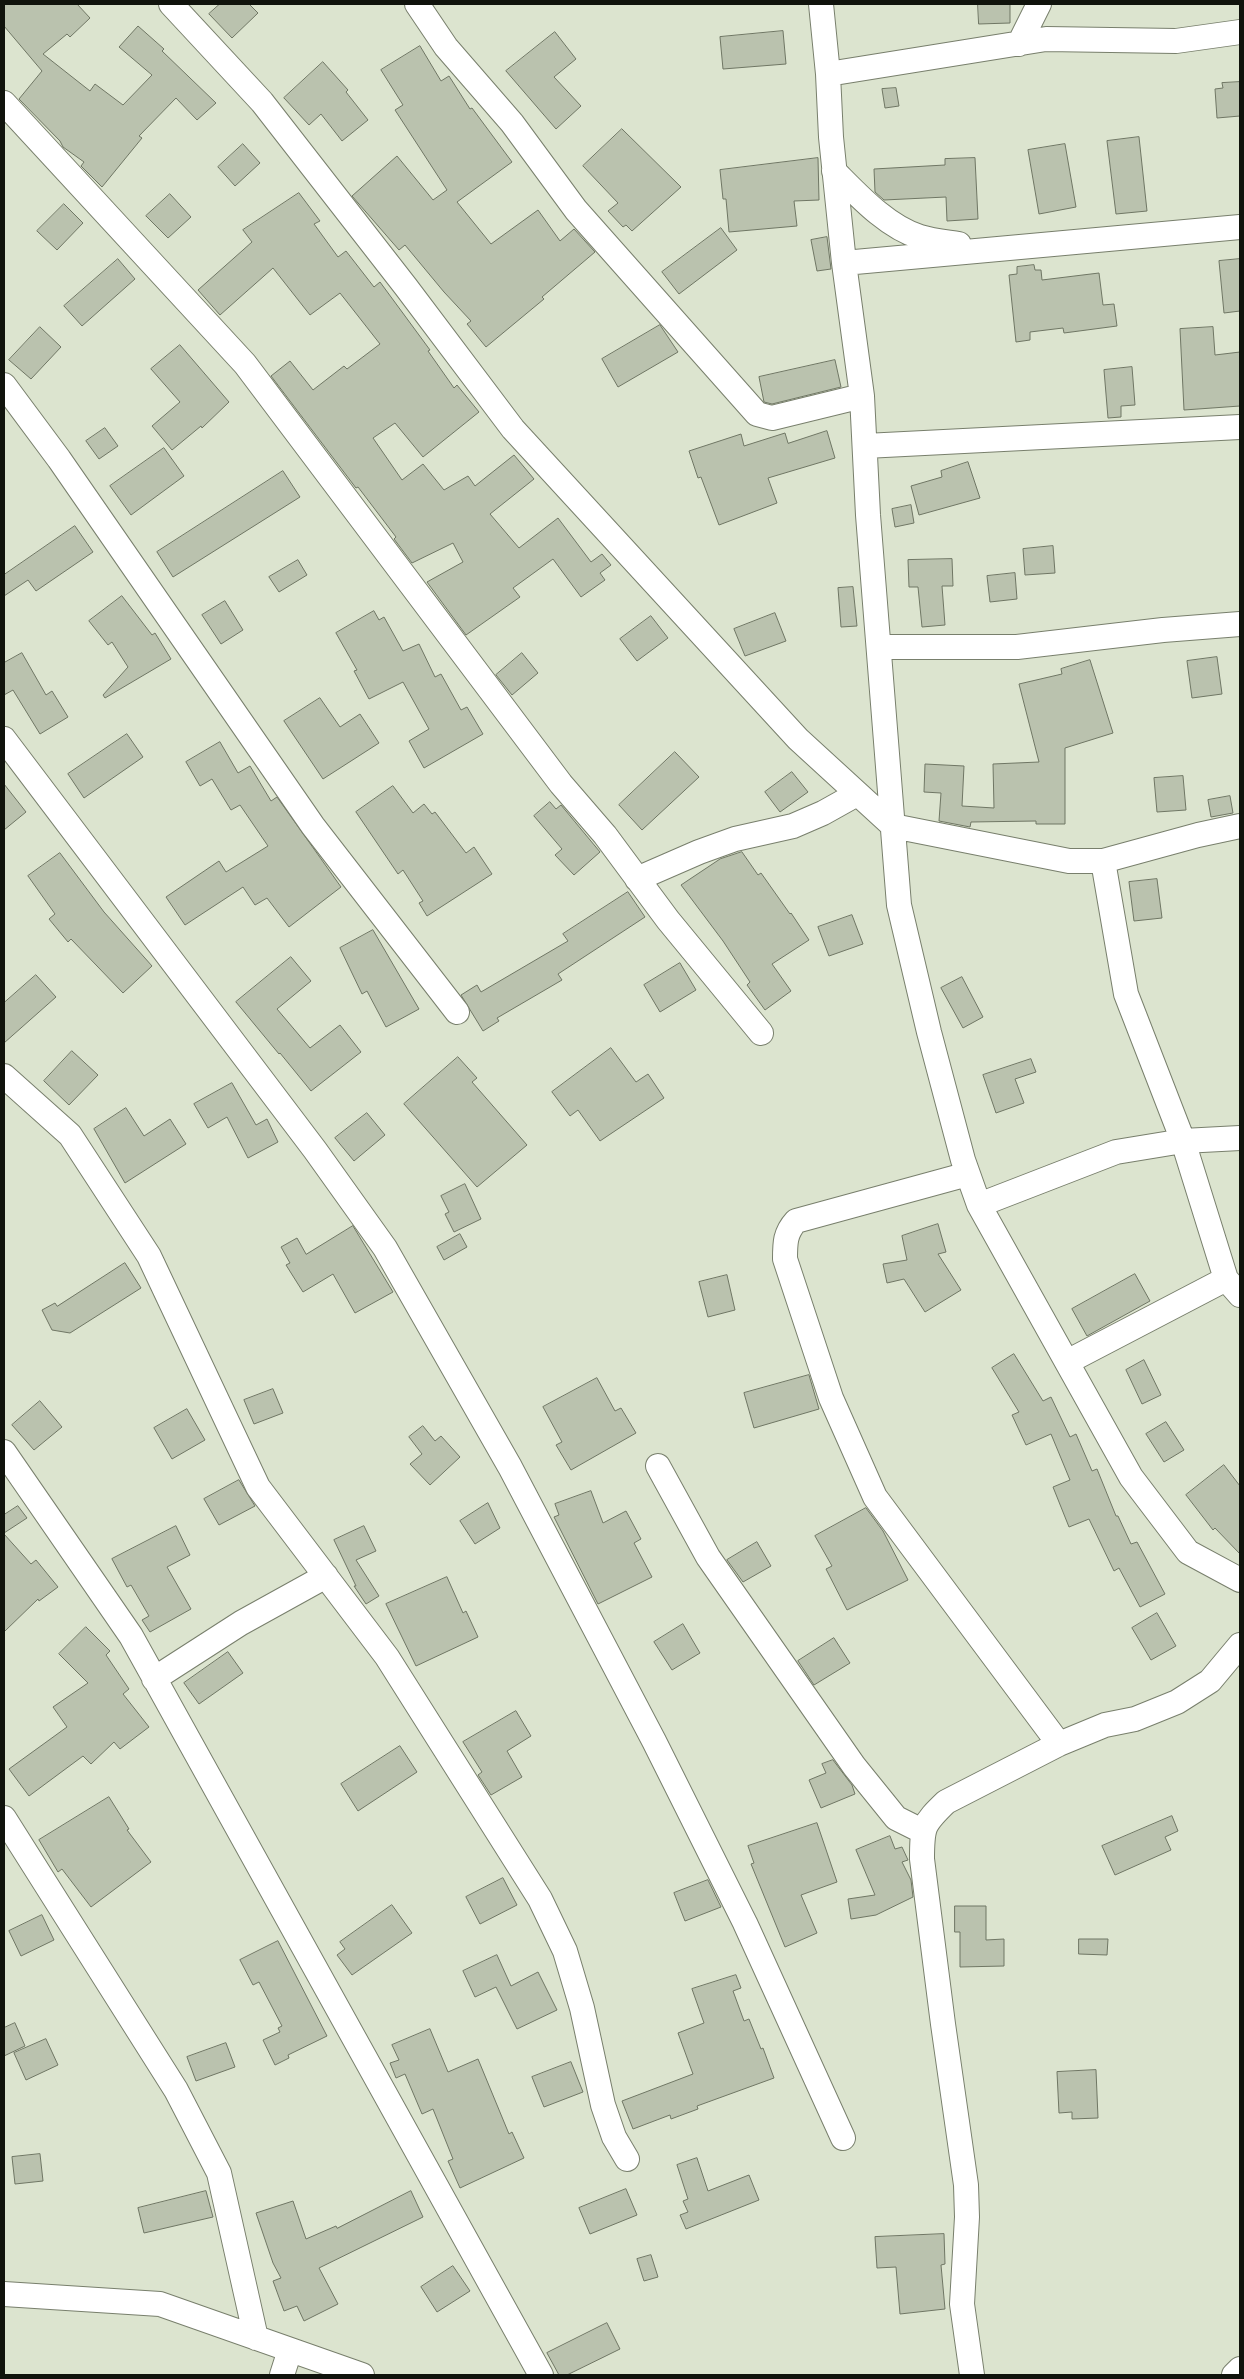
<!DOCTYPE html>
<style>
body{margin:0}
#map{position:relative;width:1244px;height:2379px;overflow:hidden;background:#dce4cf;font-family:"Varela Round",sans-serif}
canvas{display:block}
.frame{position:absolute;inset:0;border:5px solid #10130c;pointer-events:none}
</style>
<div id="map">
<canvas width="1244" height="2379"></canvas>
<div class="frame"></div>
</div>
<script>
const ctx = document.querySelector('canvas').getContext('2d');
ctx.lineJoin = 'round';
function fillPath(path, color) {
  ctx.fillStyle = color;
  ctx.fill(path, 'evenodd');
}
function trace(path, color, width, dash) {
  ctx.strokeStyle = color;
  ctx.lineWidth = width;
  ctx.lineCap = dash ? 'butt' : 'round';
  ctx.setLineDash(dash || []);
  ctx.stroke(path);
}
const building = new Path2D(`
 M4,4H77L90,18L70,37L67,34L43,54L90,91L95,84L123,105L152,75L119,47L138,26L164,49L162,51L216,103L197,120L176,98L139,136L142,138L102,187L81,166L84,162L63,147L60,141L19,99L42,71L4,26Z
 M220,4H249L258,13L232,38L209,14Z
 M978,4H1010V23L979,24Z
 M783,31L786,64L723,69L720,37Z
 M555,32L576,59L554,77L581,106L556,129L506,71Z
 M420,46L441,81L449,76L470,109L472,108L512,162L457,202L491,244L538,210L560,241L574,229L595,252L542,297L544,299L486,347L467,324L471,321L444,292L405,245L399,250L352,196L397,156L433,200L447,190L395,110L403,105L381,70Z
 M323,62L348,90L346,92L368,120L342,141L321,114L309,125L284,98Z
 M1240,82V116L1217,118L1215,89L1223,88L1222,83Z
 M896,88L899,106L885,108L882,89Z
 M622,129L681,187L632,231L626,225L623,227L608,211L618,203L583,166Z
 M1139,137L1147,211L1116,214L1107,141Z
 M243,144L260,163L235,186L218,167Z
 M1065,144L1076,207L1039,214L1028,150Z
 M818,158L819,200L794,201L797,226L729,232L726,199H723L720,170Z
 M975,158L978,219L947,221L946,197L884,200L875,192L874,169L945,165V159Z
 M299,193L320,221L314,224L338,257L346,251L374,287L380,282L430,350L428,351L454,388L457,385L479,412L423,457L395,423L373,438L402,480L423,464L444,490L468,476L475,486L514,455L534,479L490,514L519,548L558,518L591,562L602,554L611,565L600,573L605,580L581,597L553,559L513,588L520,597L466,635L427,582L463,562L453,543L412,563L394,539L396,537L358,487L356,488L271,376L290,361L313,390L344,366L347,369L380,344L340,293L310,315L273,268L220,315L198,290L252,242L243,230Z
 M170,194L191,217L168,238L146,216Z
 M64,204L83,223L57,250L37,231Z
 M721,228L737,250L679,294L662,272Z
 M827,237L831,269L817,271L811,240Z
 M118,259L135,279L82,326L64,306Z
 M1240,259V311L1224,313L1219,261Z
 M1034,265L1035,270H1041L1042,280L1099,273L1103,305L1114,304L1117,326L1064,333L1063,328L1030,332V340L1016,342L1009,275L1017,274V267Z
 M660,325L678,352L618,387L602,359Z
 M40,327L61,347L31,379L9,360Z
 M1213,327L1215,355L1240,352V406L1184,410L1180,329Z
 M180,345L229,402L202,428L201,426L172,450L152,426L180,402L151,369Z
 M835,360L841,387L772,404L764,402L759,377Z
 M1132,367L1135,405L1121,406V417L1108,418L1104,370Z
 M105,428L118,446L99,459L86,441Z
 M827,431L835,458L768,478L777,503L719,525L701,477L698,478L689,451L741,434L744,446L785,433L788,443Z
 M164,448L184,476L131,515L110,486Z
 M968,462L980,498L919,515L911,486L942,477L941,471Z
 M283,471L300,497L173,577L157,552Z
 M911,505L914,523L895,527L892,509Z
 M75,526L93,552L36,591L28,580L4,596V575Z
 M1053,546L1055,573L1025,575L1023,549Z
 M952,559L953,586H942L945,625L922,627L918,587H909L908,560Z
 M298,560L307,575L279,592L269,577Z
 M1015,573L1017,599L990,602L987,576Z
 M853,587L857,626L841,627L838,588Z
 M122,596L152,635L155,633L171,659L105,698L103,695L128,667L112,642L108,645L89,621Z
 M225,601L243,630L221,644L202,615Z
 M374,611L379,620L384,617L403,651L419,644L435,677L441,674L461,710L467,707L483,734L424,768L409,741L429,729L403,682L369,699L354,671L357,670L336,633Z
 M775,613L786,641L745,656L734,629Z
 M651,616L668,638L637,661L620,639Z
 M22,653L46,695L52,691L68,717L40,734L13,690L4,695V663Z
 M522,653L538,673L512,695L496,675Z
 M1217,657L1222,694L1192,698L1187,661Z
 M1090,660L1113,733L1065,748V824H1036V821L971,822L970,827L939,821L941,793L924,792L925,764L964,766L962,806L994,808L993,764L1039,762L1019,684L1062,674L1061,669Z
 M320,698L340,727L360,714L379,743L323,779L284,721Z
 M127,734L143,757L84,798L68,774Z
 M220,742L238,773L250,766L271,801L277,797L341,887L289,927L267,898L255,905L243,887L185,925L166,897L219,861L226,872L268,846L240,805L231,810L212,779L200,786L186,762Z
 M675,752L699,777L642,830L619,805Z
 M792,772L808,792L780,812L765,792Z
 M1183,776L1186,810L1157,812L1154,778Z
 M4,784L26,812L4,830Z
 M393,786L413,813L424,804L432,814L435,812L466,853L474,847L492,874L427,916L419,903L423,901L403,870L398,874L356,812Z
 M1230,796L1233,813L1211,817L1208,800Z
 M550,802L556,809L561,805L600,852L574,875L555,855L562,849L534,816Z
 M742,852L758,875L761,873L790,914L791,913L809,940L772,964L791,991L765,1010L747,985L750,982L723,941L681,885L720,859Z
 M60,853L104,912L152,966L123,993L71,939L68,942L49,919L55,914L28,876Z
 M1157,879L1162,918L1134,921L1129,882Z
 M628,892L645,917L558,974L562,980L497,1018L499,1021L483,1031L461,995L477,985L481,992L568,941L563,934Z
 M852,915L863,944L829,956L818,927Z
 M373,930L419,1009L386,1027L367,991L362,994L340,948Z
 M291,957L311,981L277,1009L310,1048L340,1025L361,1052L311,1091L280,1053L279,1054L236,1002Z
 M680,963L696,990L660,1012L644,985Z
 M36,975L56,997L4,1043V1003Z
 M962,977L983,1017L963,1028L941,988Z
 M611,1048L636,1082L648,1074L664,1098L600,1141L578,1110L570,1116L552,1092Z
 M72,1051L98,1075L69,1105L44,1081Z
 M458,1057L477,1078L472,1082L527,1145L477,1187L404,1104Z
 M1031,1059L1036,1072L1015,1079L1024,1103L996,1113L983,1075Z
 M232,1083L256,1125L267,1119L278,1142L248,1158L227,1117L208,1128L194,1104Z
 M126,1108L144,1136L170,1119L186,1144L125,1183L94,1129Z
 M367,1113L385,1135L354,1161L335,1138Z
 M465,1184L481,1219L454,1232L445,1214L449,1212L441,1196Z
 M938,1224L946,1252L938,1254L961,1290L925,1312L904,1279L887,1283L883,1264L907,1260L902,1236Z
 M353,1226L393,1292L355,1313L333,1274L303,1292L286,1265L290,1263L281,1247L297,1238L306,1254Z
 M460,1234L467,1247L444,1260L437,1247Z
 M125,1263L141,1288L70,1333L52,1330L42,1310L55,1303L57,1306Z
 M1135,1274L1150,1301L1087,1336L1072,1309Z
 M727,1275L735,1310L708,1317L699,1282Z
 M1014,1354L1043,1401L1051,1397L1070,1437L1076,1434L1092,1471L1097,1469L1116,1516H1118L1131,1544L1137,1542L1165,1594L1140,1607L1119,1568L1114,1571L1089,1519L1069,1527L1053,1487L1070,1480L1051,1434L1026,1445L1012,1415L1019,1412L992,1368Z
 M1144,1360L1161,1395L1142,1404L1126,1370Z
 M809,1375L819,1409L754,1428L744,1393Z
 M597,1378L615,1411L621,1408L636,1433L571,1470L556,1445L562,1442L543,1407Z
 M273,1389L283,1413L254,1424L244,1400Z
 M40,1401L62,1427L34,1450L12,1425Z
 M187,1409L205,1440L172,1459L154,1428Z
 M1166,1422L1184,1450L1164,1462L1146,1434Z
 M423,1426L435,1441L441,1436L460,1457L430,1485L410,1464L422,1454L409,1437Z
 M1224,1465L1240,1486V1554L1215,1528L1213,1530L1186,1495Z
 M239,1480L255,1506L219,1525L204,1499Z
 M591,1491L603,1523L626,1511L641,1539L634,1543L652,1577L598,1604L554,1517L559,1515L555,1504Z
 M488,1503L500,1528L475,1544L460,1521Z
 M18,1506L27,1518L4,1533V1515Z
 M866,1508L883,1531L908,1580L847,1610L826,1569L832,1566L815,1536Z
 M176,1526L190,1555L167,1567L191,1609L150,1632L142,1620L149,1616L131,1585L127,1587L112,1559Z
 M364,1526L376,1551L356,1560L379,1596L366,1604L354,1586H356L334,1540Z
 M4,1534L31,1564L36,1560L58,1587L39,1601L38,1599L4,1632Z
 M757,1542L771,1566L743,1582L727,1560Z
 M447,1577L463,1613L466,1611L478,1637L416,1666L386,1604Z
 M1157,1613L1176,1646L1151,1660L1132,1628Z
 M683,1624L700,1653L672,1670L654,1642Z
 M86,1627L110,1651L106,1655L129,1689L123,1694L149,1727L120,1749L114,1742L91,1764L83,1756L29,1796L9,1769L67,1727L53,1707L88,1683L59,1654Z
 M834,1638L850,1663L814,1685L798,1661Z
 M228,1652L243,1673L199,1704L184,1683Z
 M516,1711L531,1736L507,1751L522,1777L491,1795L478,1775L482,1772L463,1742Z
 M400,1746L417,1772L358,1811L341,1784Z
 M833,1760L852,1785L855,1794L821,1808L809,1780L826,1773L822,1764Z
 M109,1797L129,1829L127,1830L151,1862L91,1907L62,1869L58,1872L39,1840Z
 M1172,1816L1178,1831L1165,1837L1171,1850L1115,1875L1102,1846Z
 M817,1823L837,1882L801,1895L817,1933L785,1947L751,1864L754,1863L748,1846Z
 M890,1836L895,1849L902,1847L908,1860L902,1862L911,1880L913,1897L876,1915L851,1919L848,1899L875,1895L856,1850Z
 M503,1878L517,1905L480,1924L466,1897Z
 M708,1880L721,1907L685,1921L674,1893Z
 M392,1905L412,1933L352,1975L337,1955L345,1949L340,1942Z
 M955,1906H986V1940L1004,1939V1966L960,1967V1932H955Z
 M42,1915L54,1940L21,1956L9,1931Z
 M1079,1939H1108L1107,1955L1079,1954Z
 M278,1941L327,2036L288,2055L289,2058L275,2065L263,2040L280,2032L278,2028L282,2026L259,1982L253,1985L240,1960Z
 M497,1955L511,1986L538,1972L557,2010L517,2029L496,1987L475,1997L463,1971Z
 M736,1975L741,1988L733,1991L744,2021L749,2019L761,2049L763,2048L774,2078L697,2106L698,2109L671,2119L670,2115L633,2129L622,2101L693,2074L678,2033L704,2023L692,1989Z
 M15,2023L25,2046L4,2056V2028Z
 M430,2029L448,2072L478,2059L509,2134L512,2132L524,2158L460,2188L448,2161L453,2159L433,2109L422,2114L405,2074L396,2078L390,2063L399,2060L392,2045Z
 M46,2039L58,2065L26,2080L14,2053Z
 M226,2043L235,2067L196,2081L187,2057Z
 M571,2062L583,2092L544,2107L532,2077Z
 M1096,2070L1098,2118L1072,2119V2112L1059,2113L1057,2072Z
 M40,2154L43,2181L15,2184L12,2157Z
 M697,2158L708,2191L749,2175L759,2200L686,2229L680,2215L688,2212L683,2201L688,2199L677,2165Z
 M626,2189L637,2215L590,2234L579,2208Z
 M206,2191L213,2217L144,2233L138,2208Z
 M411,2191L423,2217L319,2268L338,2304L304,2321L297,2306L284,2311L273,2281L281,2278L273,2263L256,2213L293,2201L306,2239L336,2226L337,2228Z
 M944,2234L945,2264L941,2265L945,2309L900,2314L896,2267L877,2268L875,2237Z
 M651,2255L658,2277L644,2281L637,2259Z
 M453,2266L470,2291L437,2312L421,2287Z
 M607,2323L620,2349L567,2375H559L547,2353Z`);
fillPath(building, '#bac2ae');
trace(building, '#6f7664', 1);
const minor = new Path2D(`
 M171,4L262,102L406,287L513,429L798,739L893,826L1069,861H1103L1198,835L1240,826
 M417,4L446,47L512,123L576,210L757,414L772,418L862,396
 M821,4L828,74L831,137L844,263L862,396L868,515L899,905L929,1032L963,1160L979,1205L1131,1477L1188,1552L1240,1580
 M1019,44L1039,4
 M828,74L1046,39L1176,41L1240,32
 M4,103L245,364L561,784L605,835L668,920L761,1033
 M834,171C858,195 887,227 920,237C933,241 946,242 959,244
 M844,263L1240,227
 M4,385L59,459L313,826L457,1012
 M865,446L1240,427
 M879,647H1017L1163,630L1240,624
 M4,739L315,1150L385,1248L510,1467L654,1741L745,1923L843,2138
 M1103,861L1126,994L1183,1141L1226,1279
 M637,879L699,852L735,839L793,826L823,813L857,794
 M4,1076L70,1135L149,1256L258,1487L387,1657L540,1899L565,1951L582,2008L603,2105L614,2137L627,2159
 M968,1174L796,1221C785,1233 785,1243 785,1259L831,1398L875,1497L1059,1744
 M979,1205L1116,1152L1183,1141L1240,1138
 M1067,1362L1226,1279L1240,1295
 M4,1452L131,1636L541,2375
 M658,1466L708,1557L854,1766L896,1818L922,1831
 M154,1679L241,1623L326,1576
 M4,1818L176,2090L219,2173L256,2338
 M4,2294L160,2304L362,2375
 M282,2375L290,2350
 M972,2375L962,2304L967,2217L966,2185L943,2024L922,1859C922,1827 923,1824 946,1802L1059,1744L1105,1725L1135,1719L1177,1702L1210,1681L1240,1645
 M1234,2375L1240,2369`);
trace(minor, '#787f6c', 26);
trace(minor, '#fff', 24);
</script>
